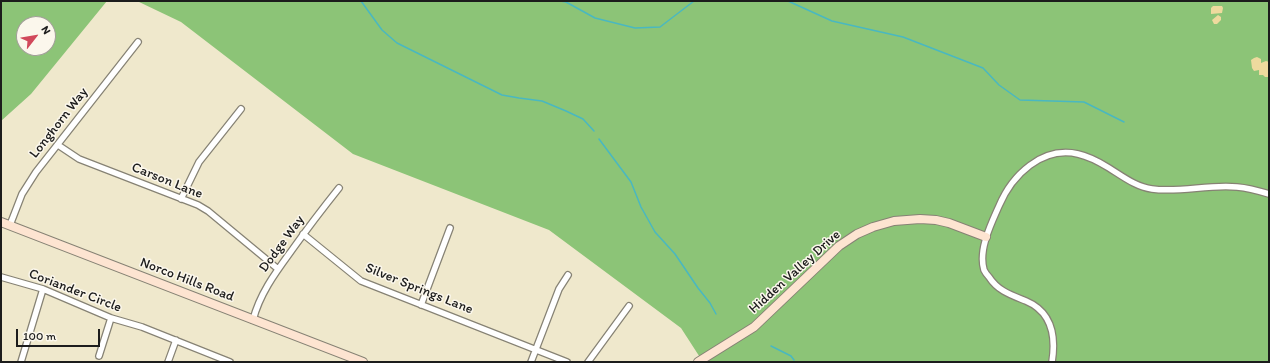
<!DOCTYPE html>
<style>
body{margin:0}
#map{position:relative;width:1270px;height:363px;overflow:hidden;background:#efe8cc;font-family:Itim,sans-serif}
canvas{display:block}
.frame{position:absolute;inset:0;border:2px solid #1c1c1c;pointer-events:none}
.north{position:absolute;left:16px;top:16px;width:40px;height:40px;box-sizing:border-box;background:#fbf7ec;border:1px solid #a29f99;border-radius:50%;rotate:59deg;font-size:11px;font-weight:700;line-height:16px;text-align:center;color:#1c1c1c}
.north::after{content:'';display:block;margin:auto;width:14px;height:18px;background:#d1495b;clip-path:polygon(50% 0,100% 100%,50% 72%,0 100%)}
.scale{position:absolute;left:16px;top:329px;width:84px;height:18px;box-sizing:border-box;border:2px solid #1c1c1c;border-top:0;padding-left:5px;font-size:12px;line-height:14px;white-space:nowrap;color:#1c1c1c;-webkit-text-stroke:3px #fbf7ec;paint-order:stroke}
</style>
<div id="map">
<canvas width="1270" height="363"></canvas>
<div class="frame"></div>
<div class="north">N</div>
<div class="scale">100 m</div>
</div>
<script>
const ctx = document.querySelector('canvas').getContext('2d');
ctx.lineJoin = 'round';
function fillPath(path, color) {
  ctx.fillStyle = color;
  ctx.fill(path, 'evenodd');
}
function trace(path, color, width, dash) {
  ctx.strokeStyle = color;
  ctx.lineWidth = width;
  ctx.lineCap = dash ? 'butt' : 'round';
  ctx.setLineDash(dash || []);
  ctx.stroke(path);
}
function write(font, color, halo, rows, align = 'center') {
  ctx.font = font + ' Itim,sans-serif';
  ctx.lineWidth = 3;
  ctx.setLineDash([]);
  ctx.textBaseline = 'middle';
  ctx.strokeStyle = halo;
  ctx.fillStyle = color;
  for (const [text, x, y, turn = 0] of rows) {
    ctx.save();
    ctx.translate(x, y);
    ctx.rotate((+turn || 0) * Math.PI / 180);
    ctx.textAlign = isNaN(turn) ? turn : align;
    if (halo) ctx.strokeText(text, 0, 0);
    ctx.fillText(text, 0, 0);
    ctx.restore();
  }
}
fillPath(new Path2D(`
 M1,1H107L31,94L1,121ZM24,24H48V48H24Z
 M137,1H1269V362H703L681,328L549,230L353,154L181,22Z`), '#8cc477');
fillPath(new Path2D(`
 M1213,6H1222L1223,8L1222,13L1211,14V8Z
 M1218,15L1221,17V20L1217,24H1214L1212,20Z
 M1257,57L1261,59V63L1266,61L1269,62L1268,77H1265L1263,75H1259V70L1254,71L1252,68L1251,60L1254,58Z`), '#eeda9e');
trace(new Path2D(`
 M361,1L382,30L397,43L502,95L519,98L542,101L566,111L583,119L594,131
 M560,1L566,2L595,18L635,28L660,27L694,1
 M788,1L832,21L903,37L983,68L999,85L1020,100L1084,102L1124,122
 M599,139L631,182L641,207L655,232L675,254L698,288L710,303L716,314
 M771,346L791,356L794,360`), '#49b8c1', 1.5);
const street = new Path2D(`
 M58,145L79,159L198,205L208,211L278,269
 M181,199L199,162L241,109
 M10,225L22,194L36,172L138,42
 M303,234L361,281L567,362
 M1,277L43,289L111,318L142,327L230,362
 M421,305L450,228
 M253,320C260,293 276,272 292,250C307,229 323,208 339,188
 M99,356L111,318
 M21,362L43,289
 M168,362L176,340
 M531,362L559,289L568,275
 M588,362L629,306
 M1052,362C1056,337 1052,312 1026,301C1011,295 998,291 989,277C987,275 985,272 984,270C978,250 991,224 999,206C1012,175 1042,146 1078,154C1087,156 1101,163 1109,168C1122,176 1136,187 1152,189C1180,193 1209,184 1237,187C1248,188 1259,191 1269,194`);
const secondary = new Path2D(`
 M1,222L363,362
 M698,362L754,327L839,246L857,234L873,227L894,221L920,219L936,220L949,223L986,237`);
trace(street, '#868274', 8);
trace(secondary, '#868274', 10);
trace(street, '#fff', 5.5);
trace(secondary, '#fde4d1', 8);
write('14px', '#1c1c1c', '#fbf7ec', [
 ["Longhorn Way",59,123,-52],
 ["Carson Lane",167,181,22],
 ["Dodge Way",282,244,-54],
 ["Hidden Valley Drive",795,272,-42],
 ["Norco Hills Road",187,280,21],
 ["Silver Springs Lane",419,289,22],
 ["Coriander Circle",75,291,21]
]);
</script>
